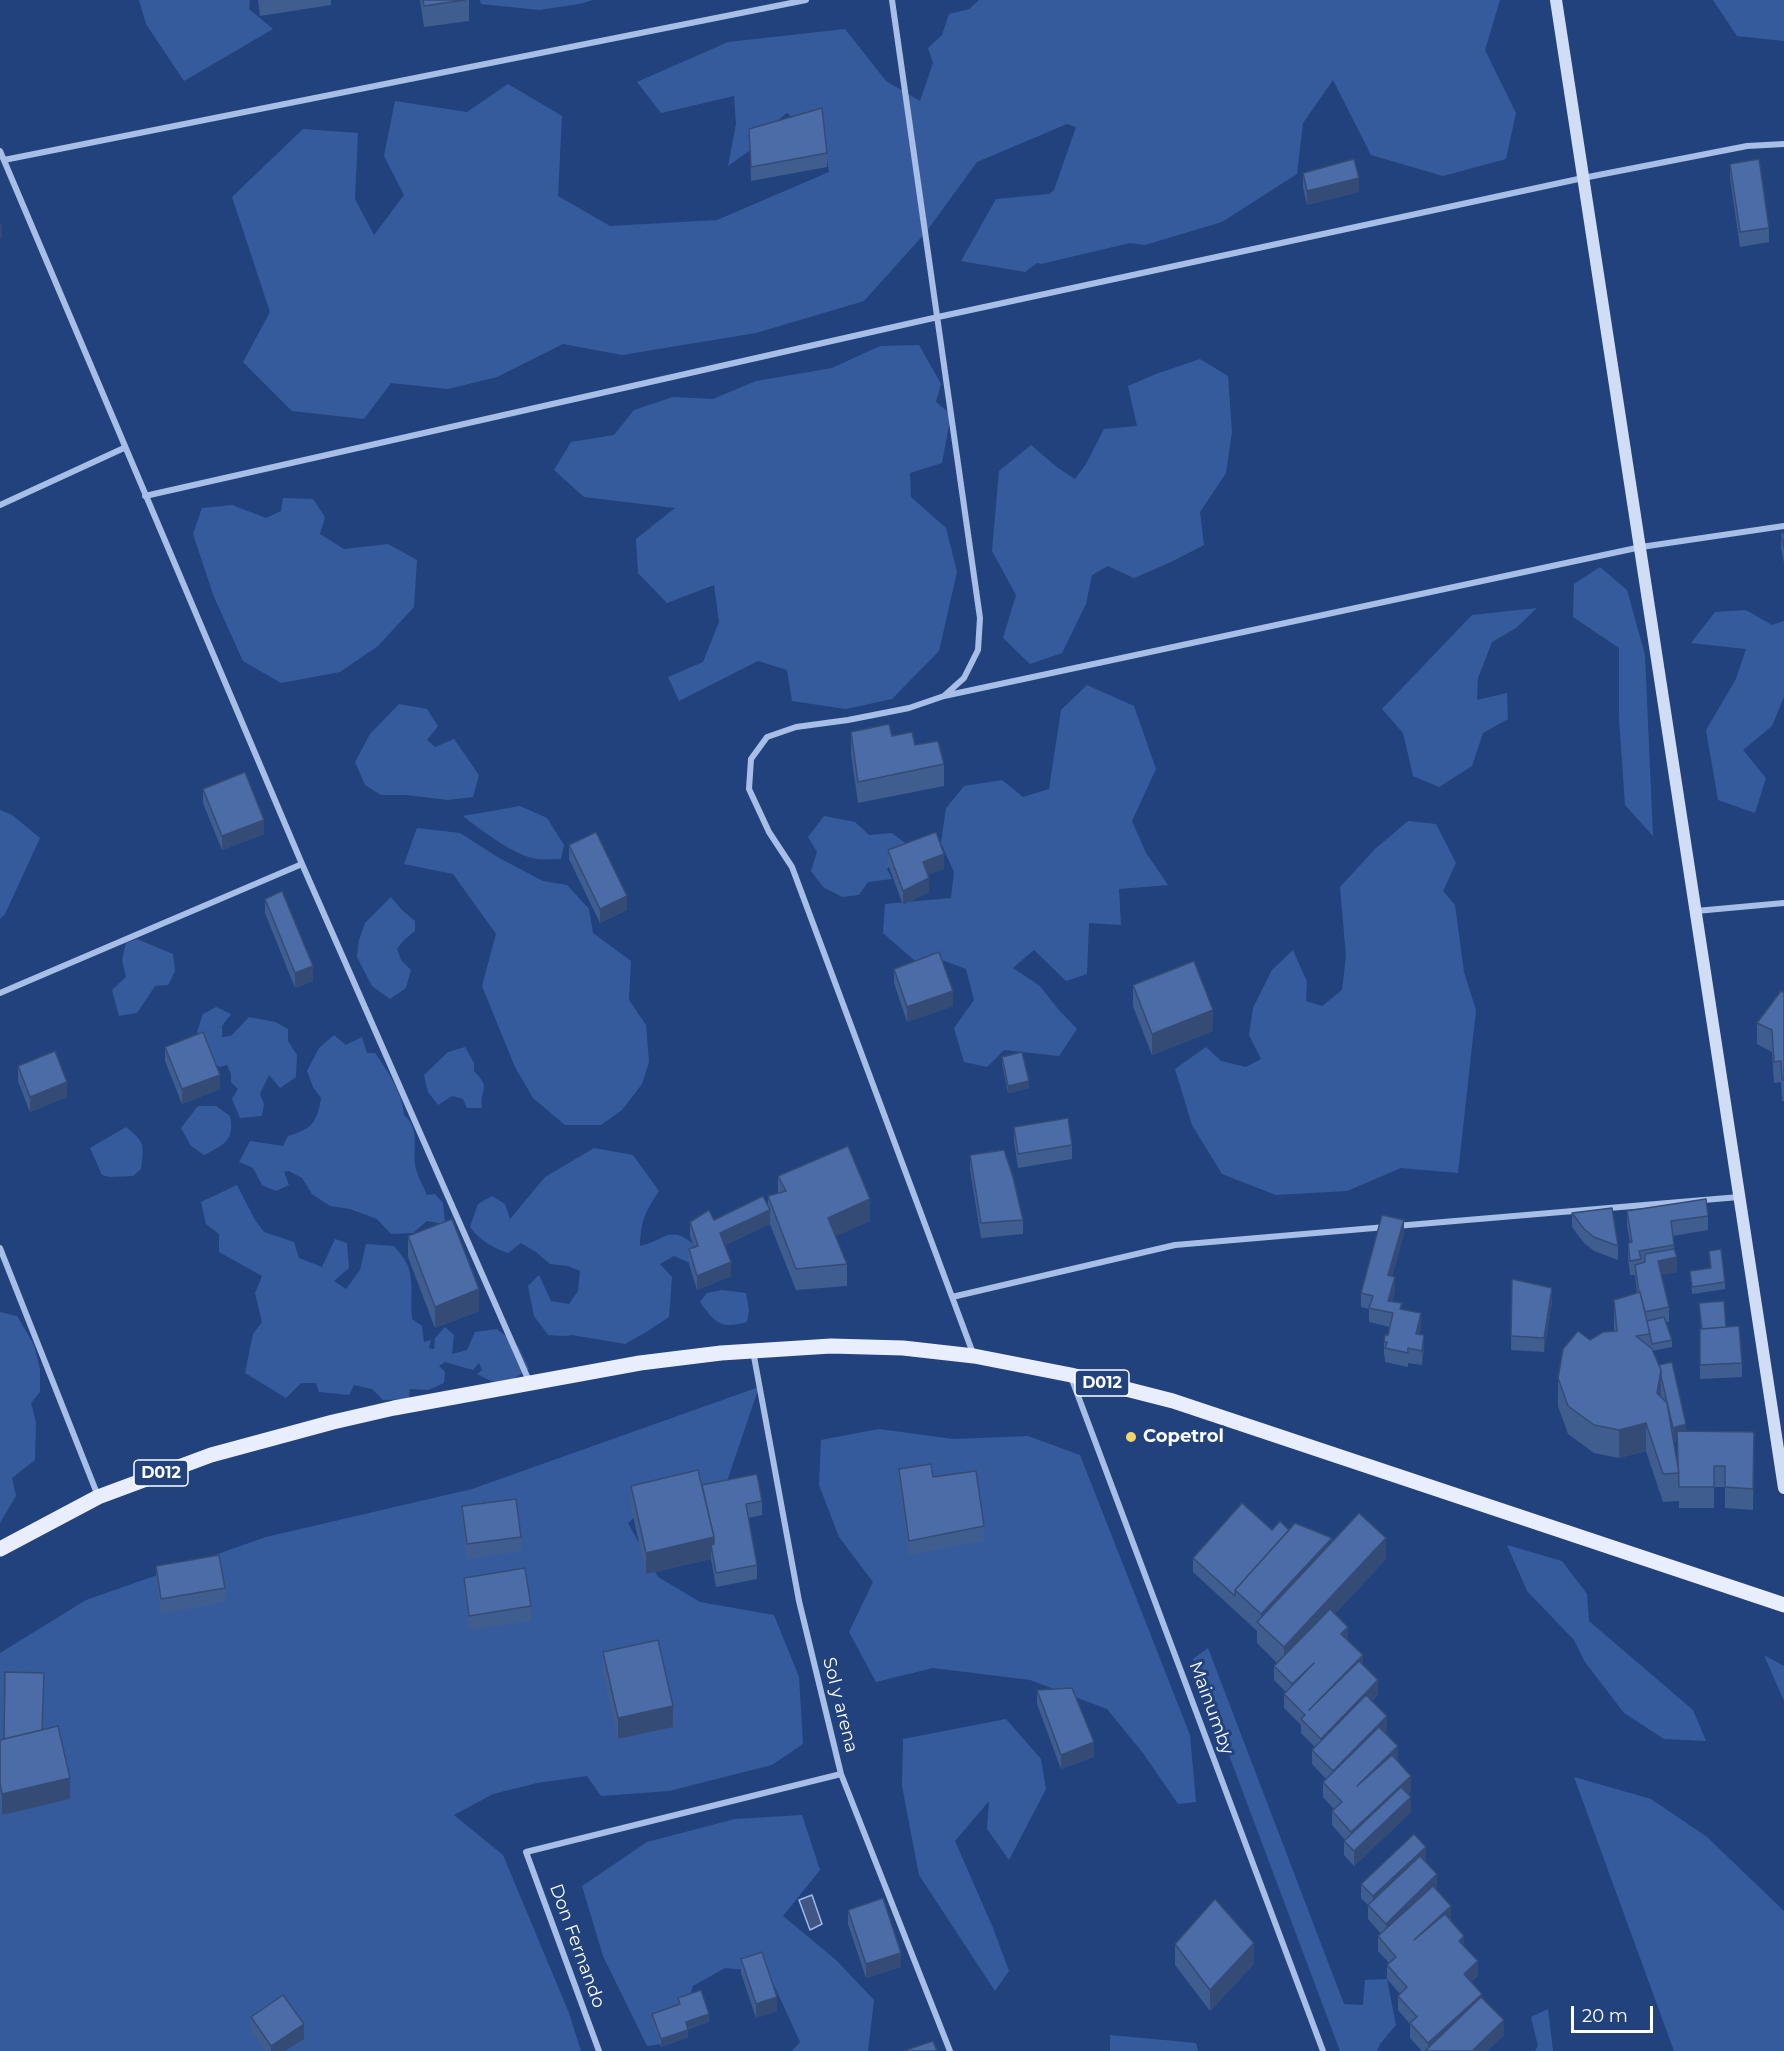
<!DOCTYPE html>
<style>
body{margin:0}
#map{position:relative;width:1784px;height:2051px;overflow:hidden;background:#22427e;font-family:Montserrat,sans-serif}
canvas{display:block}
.scale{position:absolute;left:1571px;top:2006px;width:82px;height:27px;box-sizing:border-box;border:3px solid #fff;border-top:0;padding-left:8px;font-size:18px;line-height:21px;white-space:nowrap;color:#fff;-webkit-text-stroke:4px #22427e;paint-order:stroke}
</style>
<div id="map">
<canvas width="1784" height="2051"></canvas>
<div class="scale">20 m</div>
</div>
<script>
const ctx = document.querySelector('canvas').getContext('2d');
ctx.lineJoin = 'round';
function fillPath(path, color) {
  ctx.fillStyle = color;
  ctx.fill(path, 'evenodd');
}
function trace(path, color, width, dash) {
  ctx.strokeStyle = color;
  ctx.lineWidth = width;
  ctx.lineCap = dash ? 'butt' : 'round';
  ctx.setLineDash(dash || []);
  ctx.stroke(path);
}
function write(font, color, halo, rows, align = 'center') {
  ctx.font = font + ' Montserrat,sans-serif';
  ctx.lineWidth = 6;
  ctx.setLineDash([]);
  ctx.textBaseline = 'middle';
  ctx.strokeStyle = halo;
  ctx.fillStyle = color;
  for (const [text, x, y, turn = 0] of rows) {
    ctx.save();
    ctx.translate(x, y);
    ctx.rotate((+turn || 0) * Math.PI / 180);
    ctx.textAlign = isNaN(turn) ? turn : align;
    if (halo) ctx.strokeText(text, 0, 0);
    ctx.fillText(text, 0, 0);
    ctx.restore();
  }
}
fillPath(new Path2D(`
 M139,0H250L249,9L273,29L184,81L146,24Z
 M480,0H593L579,4L539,10L481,4Z
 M979,0H1500L1485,50L1516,113L1506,159L1443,176L1371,155L1333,80L1303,123L1297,174L1222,222L1145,245L1130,243L1041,264L1037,263L1025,272L961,261L996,199L1049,194L1054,190L1076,127L1067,124L977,162L926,232L864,301L756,333L622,355L563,344L497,377L448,389L391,383L364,419L292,411L243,362L270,312L232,197L303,129L358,133L355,199L374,235L404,195L384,156L395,101L467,112L508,84L562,116L558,196L610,226L717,220L829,172L825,145L787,113L762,133L752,149L728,166L736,124L734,96L661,113L637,82L728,42L845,29L886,81L920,101L933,63L928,48L942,35L949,14L969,9Z
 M1713,0H1784V41L1737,36Z
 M919,345L941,384L936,402L951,414L942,463L910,473L911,497L946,528L957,572L939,651L892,699L846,709L792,701L787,670L758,661L679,701L668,677L703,662L719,622L714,585L667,603L638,573L636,539L675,508L584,497L554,470L571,442L614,435L634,410L673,397L713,399L756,381L832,368L880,346Z
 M1200,359L1228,376L1232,432L1226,473L1200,512L1204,545L1171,562L1134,578L1108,566L1092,575L1086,604L1062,653L1030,664L1003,638L1016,595L992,551L999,471L1031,445L1058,468L1075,479L1086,464L1104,429L1137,426L1128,386L1156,374Z
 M283,498L313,499L325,517L320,534L344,549L388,544L417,560L414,607L378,646L340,672L281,683L243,661L214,597L193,534L202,508L232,505L266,518L281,511Z
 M1600,567L1627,590L1645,655L1653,836L1625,805L1619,718V648L1573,617L1574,584Z
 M1537,608L1516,628L1492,642L1478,678L1477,700L1507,693L1508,719L1483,733L1472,766L1439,787L1413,776L1403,733L1382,709L1472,615Z
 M1746,610L1772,625L1784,621V697L1772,726L1743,750L1766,778L1755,813L1718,800L1706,730L1736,679L1746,649L1691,643L1715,612Z
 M1087,685L1134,706L1156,769L1132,821L1146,853L1168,885L1119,889L1121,925L1089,923L1087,974L1066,981L1034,950L1013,968L1040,986L1058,1009L1077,1029L1059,1056L1004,1050L987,1067L964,1062L954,1028L974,1000L966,969L942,960L915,961L883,933L885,904L951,898L954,872L941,843L946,808L964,786L1002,780L1023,797L1049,789L1061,710Z
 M399,704L427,709L438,726L427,740L435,747L454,739L479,775L473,797L448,800L406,795H381L365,785L355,762L370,734Z
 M520,806L547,818L564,845L561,859C554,859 545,860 537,859C517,857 479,829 463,816Z
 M0,810L12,815L40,838L5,914L0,919Z
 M824,816L855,822L869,835L892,833L909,846L887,869L892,879L868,882L859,895L842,897L823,887L811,871L817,852L808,837Z
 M1408,821L1436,824L1456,863L1443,891L1455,905L1464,972L1476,1010L1458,1173L1401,1168L1347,1191L1276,1195L1222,1174L1192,1125L1175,1069L1206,1047L1221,1061L1246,1067L1261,1059L1249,1035L1253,1008L1272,970L1293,950L1307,982L1306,1001L1322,1006L1342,990L1346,956L1340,887L1375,849Z
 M417,828L460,833L499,858L543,881L567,885L589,909L593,933L631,961L629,1000L646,1025L649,1062L642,1084L622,1110L601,1125H565L533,1098L515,1067L482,986L496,934L453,874L404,864Z
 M391,897L402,910L415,921V931L403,941L397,949L401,960L411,970L406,988L390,999L372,986L357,957L359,940L365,923Z
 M137,939L173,954L175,971L168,985L155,986L137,1013L119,1016L112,990L126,977L122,960L126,943Z
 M216,1007L231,1014L222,1026V1037L231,1036L249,1017L275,1022L288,1029V1041L297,1055L296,1077L280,1088L269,1075L260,1094L264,1104L262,1116L240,1118L232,1099L238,1089L231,1082V1074L227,1065L220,1067L211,1062L210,1047L197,1032L203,1014Z
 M334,1035L346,1045L362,1037L367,1053H375C387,1070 403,1094 404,1115C420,1129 413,1145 415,1164C416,1174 423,1185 427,1195L435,1194L443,1203L445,1224L427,1221L413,1233L391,1234L377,1219L350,1209L330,1206L312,1194L302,1178L289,1171L284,1172L289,1185L276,1191L262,1185L253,1168L239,1162L250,1141L283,1146L288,1136C312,1129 317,1123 321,1098L313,1087L307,1071L319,1048Z
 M465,1047L474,1063V1071C493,1091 479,1087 482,1108H467L463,1099L452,1096L438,1105L428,1092L424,1075L448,1052Z
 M198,1106H216L230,1116C235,1140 224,1145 204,1155L191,1146L181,1128Z
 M126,1127C145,1142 144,1145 141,1169L133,1176L110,1177L102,1175L90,1148Z
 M594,1148L633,1155L659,1191C645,1212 641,1220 640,1246C664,1241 670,1224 693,1244L695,1265L674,1256L660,1264L672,1277L669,1317L648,1331L625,1344L572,1335L564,1336L548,1335L534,1316L528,1286L539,1275L551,1301L569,1304L578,1291L580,1271L568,1266L550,1264L536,1252L521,1243L508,1253C491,1247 481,1241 470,1227L478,1204L492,1196L505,1204L510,1219L545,1177Z
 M237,1185L255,1220L264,1232L294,1242L299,1258L322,1267L335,1239L347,1243L349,1268L334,1281L346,1289L360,1270L366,1244L394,1246C399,1252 405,1259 408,1266C414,1283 410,1301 412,1319L422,1326L424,1342L431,1340L429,1348L434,1349L435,1338L445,1327L454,1335L452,1354L467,1350L475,1332L497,1329L518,1346L529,1369C506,1384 502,1388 477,1374L482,1370L479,1363L473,1370L445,1362L439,1366L445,1372L444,1383L428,1390L410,1389L409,1399L383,1400L372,1389L354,1385L349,1395L319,1392L316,1383H301L286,1398L245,1373L253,1334L262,1322L255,1293L262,1276L219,1252V1234L206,1224L201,1202Z
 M722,1290L746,1293L749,1310L747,1322C721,1330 714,1322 700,1302L707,1293Z
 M0,1312L17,1316L34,1345L40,1369V1392L31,1403L36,1422L35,1460L12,1478L16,1496L0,1523Z
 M759,1387L724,1490L660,1496L628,1523L658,1577L700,1602L774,1615L799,1677L803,1744L772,1765L669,1791L601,1796L587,1776L537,1783L493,1794L454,1815L503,1855L569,2013L581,2051H0V1653L86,1600L266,1537L472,1489Z
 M879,1429L953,1439L1028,1436L1080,1455L1190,1735L1196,1802L1178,1804L1143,1753L1107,1709L1030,1680L933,1668L876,1682L849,1632L873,1582L839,1537L819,1485L821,1440Z
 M1507,1545L1562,1561L1587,1594L1589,1621L1693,1710L1706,1741L1664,1739L1624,1713L1585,1662L1574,1640L1527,1591Z
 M1208,1648L1344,2004L1363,2005L1365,1980L1387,1979L1396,2025L1380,2044L1377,2051H1340L1193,1659Z
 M1764,1655L1784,1666V1701Z
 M1006,1719L1041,1759L1046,1789L1009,1860L987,1829L989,1801L955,1841L993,1928L1009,1971L995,1991L919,1875L902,1786L903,1739Z
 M1574,1777L1651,1799L1707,1837L1784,1911V2051H1674Z
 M802,1815L820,1870L783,1916L836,1960L874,2000L868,2051H792L800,2042L768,1972L725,1968L693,1986L675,2042L647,2046L603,1956L582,1886L647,1842L735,1819Z
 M1548,2009L1553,2051H1535L1538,2046L1531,2017Z
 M1110,2035L1196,2043L1198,2051H1110Z`), '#365b9c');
const water = new Path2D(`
 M812,1895L822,1924L810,1930L799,1900Z`);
fillPath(water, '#405783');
trace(water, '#9bb8e7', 1.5);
trace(new Path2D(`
 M892,0L980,618L978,650L964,678L944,696L909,708L848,720L796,727L767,737L751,759L749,789L769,832L792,867L974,1356
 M0,151L302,864L529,1381
 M4,160L806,0
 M145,496L938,317L1583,178L1747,146L1784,144
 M0,505L124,448
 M944,696L1641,547L1784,526
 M1696,911L1784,903
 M0,993L302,864
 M1396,1226L1739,1197
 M0,1248L98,1496
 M952,1297L1175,1245L1386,1227
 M753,1351L799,1601L841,1774L950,2051
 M1071,1377L1323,2051
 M599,2051L526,1852L841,1774`), '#a7bee6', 6);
trace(new Path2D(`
 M1556,0L1784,1488`), '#d1ddf5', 12);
trace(new Path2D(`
 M0,1549L98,1497L211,1455L333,1422L394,1408L640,1363L721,1353L831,1346L903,1348L974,1356L1071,1375L1173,1401L1784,1605`), '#e8eefd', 15);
fillPath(new Path2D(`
 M258,0H331V5L260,16Z
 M420,0H469V21L424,27Z
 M749,129L827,153V167L751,181Z
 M1730,164L1769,228V242L1740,247L1730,178Z
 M1303,173L1359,192L1307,205L1303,187Z
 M1784,533V563L1781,548V534Z
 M851,732L892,736L915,745L944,764V786L858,803L851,754Z
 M203,789L264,834L222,850L203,803Z
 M569,845L627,910L600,923L569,859Z
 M888,850L944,869L928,874L929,892L903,905L888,864Z
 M265,899L313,981L295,988L265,913Z
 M894,969L953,1006L907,1022L894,983Z
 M1133,985L1213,1031L1152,1055L1133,1006Z
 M1784,993V1101H1782L1781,1082L1774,1083L1772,1052L1757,1044V1023Z
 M165,1047L220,1089L182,1104L165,1061Z
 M1002,1057L1029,1088L1008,1093L1002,1064Z
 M18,1066L67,1097L30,1112L18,1081Z
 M1014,1127L1072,1145V1159L1018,1168L1014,1141Z
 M970,1155L1023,1220V1234L981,1238L970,1169Z
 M778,1176L870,1221L835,1236L847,1264V1286L796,1290L770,1224L725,1245L731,1276L697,1290L689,1264V1249L694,1247L690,1236V1222L714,1220L768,1205V1196L778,1193Z
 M1627,1211L1708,1216V1230L1673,1236L1677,1272L1661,1275L1669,1307V1322H1666L1672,1340V1347L1652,1351L1686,1431L1754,1432L1753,1510L1725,1508V1487H1714V1508H1679V1499V1501L1663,1502L1646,1451L1619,1458L1594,1453L1568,1434L1558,1406V1378L1590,1340L1614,1331V1300L1637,1293L1635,1275H1630L1628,1257V1243L1630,1242L1627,1226ZM1677,1441V1465L1673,1442Z
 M1572,1213L1618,1246V1260L1594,1251L1584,1243L1572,1227Z
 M1404,1234L1392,1276L1395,1291L1392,1301L1421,1327L1419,1334L1424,1349L1422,1365L1408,1363V1367L1385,1362V1357L1384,1356V1342L1388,1335L1390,1327L1369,1322V1309L1361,1307V1293Z
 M408,1236L479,1311L435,1328L408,1257Z
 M1709,1251L1725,1282V1289L1692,1294L1690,1271L1710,1268Z
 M1512,1279L1552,1302L1544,1352L1511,1350Z
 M1699,1303L1726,1327L1742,1363V1377L1700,1379V1329H1701Z
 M899,1469L933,1477L984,1526V1541L909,1555L899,1483Z
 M702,1485L762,1501V1515L749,1518L757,1565V1579L716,1587L711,1559L646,1574L631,1507V1486Z
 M462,1506L521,1537V1551L467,1559L462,1520Z
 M1272,1530H1289L1332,1542L1386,1559L1335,1614L1348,1640L1363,1665L1378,1695L1372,1701L1387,1730L1385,1732L1411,1790L1408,1794L1411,1812L1354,1866L1344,1855V1841L1345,1840L1332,1825V1811L1334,1809L1323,1797V1782L1326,1779L1312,1764V1750L1315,1747L1301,1733V1725L1284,1708V1694L1286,1692L1274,1680V1666L1277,1663L1257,1643V1631L1193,1572V1558Z
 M156,1566L225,1588V1602L161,1614L156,1581Z
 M464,1578L531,1606V1621L469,1630L464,1592Z
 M603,1652L673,1727L618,1739L603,1674Z
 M1037,1690L1094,1757L1061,1769L1037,1704Z
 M43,1730L70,1799L2,1815L0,1804V1740Z
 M1425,1862L1437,1889L1436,1890L1478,1975L1471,1982L1482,1998L1504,2035L1487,2051H1422L1410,2038V2024L1398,2010V1996L1400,1994L1387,1979V1965L1389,1963L1378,1951V1936L1381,1934L1368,1919V1905L1361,1898V1884Z
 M848,1910L901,1967L866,1978L848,1924Z
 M1175,1944L1254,1964L1210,2011L1175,1965Z
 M741,1959L777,2011L756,2018L741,1973Z
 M678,1998L709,2022L688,2029V2037L661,2047L652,2021V2014L678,2005Z
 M251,2017L304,2039L285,2051H265L251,2031Z`), '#405d90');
fillPath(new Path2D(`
 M1359,178V192L1307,205V191Z
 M2,224V238L0,239V225Z
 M264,820V834L222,850V836Z
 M944,854V869L923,876V862Z
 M929,878V892L903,905V891Z
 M627,896V910L600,923V909Z
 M313,966V981L295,988V973Z
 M953,991V1006L907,1022V1007Z
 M1213,1010V1031L1152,1055V1034Z
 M220,1075V1089L182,1104V1089Z
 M1029,1081V1088L1008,1093V1086Z
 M67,1082V1097L30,1112V1097Z
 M870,1199V1221L828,1240V1218Z
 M770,1210V1224L720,1247V1233Z
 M1404,1220V1234L1388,1289V1275Z
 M1677,1257V1272L1658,1276V1261Z
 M731,1262V1276L697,1290V1276Z
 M1395,1277V1291L1389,1312L1388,1301Z
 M1552,1288V1302L1544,1352V1338Z
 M479,1289V1311L435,1328V1307Z
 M1421,1313V1327L1416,1348V1334Z
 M1424,1335V1349L1422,1365V1351Z
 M1661,1370V1398L1657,1393Z
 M1646,1423V1451L1619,1458V1430Z
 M1686,1424V1439L1673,1442V1428Z
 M714,1537V1559L711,1545V1559L646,1574V1553Z
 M1332,1538V1559L1261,1626V1614Z
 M1386,1538V1559L1284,1669V1647Z
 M1348,1627V1641L1341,1634Z
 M1363,1655V1669L1309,1710Z
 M1378,1680V1695L1321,1753V1739Z
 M673,1706V1727L618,1739V1718Z
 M1387,1716V1730L1333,1785V1771Z
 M1094,1742V1757L1061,1769V1755Z
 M1398,1746V1760L1357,1801V1786Z
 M1411,1776V1790L1351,1846V1832Z
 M70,1778V1799L2,1815V1794Z
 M1411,1797V1812L1354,1866V1851Z
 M1426,1847V1862L1373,1911V1896Z
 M1437,1874V1889L1386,1938V1924Z
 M1451,1906V1921L1414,1940Z
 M1464,1936V1951L1459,1941Z
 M1254,1943V1964L1210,2011V1990Z
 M901,1953V1967L866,1978V1964Z
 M1478,1961V1975L1464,1988V1974Z
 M1482,1994V2009L1428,2051V2043Z
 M777,1997V2011L756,2018V2004Z
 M709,2014V2022L686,2029V2022Z
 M1504,2020V2035L1487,2051H1472Z
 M304,2024V2039L285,2051H271V2046Z
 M688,2030V2037L661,2047V2039Z`), '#344c75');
const building = new Path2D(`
 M423,0H465L424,6Z
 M822,108L827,153L751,167L749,129Z
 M1354,159L1359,178L1307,191L1303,173Z
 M1759,159L1769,228L1740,232L1730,164Z
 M1784,533V548L1781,534Z
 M889,724L892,736L912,732L915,745L938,741L944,764L858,782L851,732Z
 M245,772L264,820L222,836L203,789Z
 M596,832L627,896L600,909L569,845Z
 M936,832L944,854L923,862L929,878L903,891L888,850Z
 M282,891L313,966L295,973L265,899Z
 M939,952L953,991L907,1007L894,969Z
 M1194,961L1213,1010L1152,1034L1133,985Z
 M1781,991L1784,993V1080H1782L1781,1061L1774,1062L1772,1030L1757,1023Z
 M203,1032L220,1075L182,1089L165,1047Z
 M55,1051L67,1082L30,1097L18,1066Z
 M1022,1052L1029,1081L1008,1086L1002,1057Z
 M1068,1118L1072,1145L1018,1154L1014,1127Z
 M848,1146L870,1199L828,1218L847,1264L796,1269L768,1196L786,1191L778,1176Z
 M1004,1150L1013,1177L1023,1220L981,1223L970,1155Z
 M763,1196L770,1210L720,1233L731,1262L697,1276L689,1249L698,1246L690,1222L709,1210L714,1220Z
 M1706,1199L1708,1216L1671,1221L1674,1245L1639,1251L1641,1259L1630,1261L1628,1243L1632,1242L1627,1211Z
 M1612,1208L1618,1246L1594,1237L1584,1229L1572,1213Z
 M1382,1215L1404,1220L1388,1275L1395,1277L1388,1301L1402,1303L1400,1309L1421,1313L1416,1334L1424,1335L1422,1351L1408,1348V1353L1385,1348L1387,1342H1384L1385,1335H1388L1393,1313L1369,1308L1373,1296L1361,1293Z
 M452,1219L479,1289L435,1307L408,1236Z
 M1674,1249L1677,1257L1658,1261L1669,1307L1645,1312L1640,1292H1639L1635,1265L1645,1262V1254Z
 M1721,1249L1725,1282L1692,1287L1690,1271L1711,1268L1709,1251Z
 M1512,1279L1552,1288L1544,1338L1511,1336Z
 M1640,1292L1650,1334L1636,1336L1652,1349L1661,1370L1657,1393L1667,1403L1679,1473L1663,1474L1646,1423L1619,1430L1594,1425L1568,1406L1558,1378L1563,1349L1578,1331L1590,1340L1603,1332L1617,1331L1614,1300Z
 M1724,1301L1726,1327L1702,1329L1699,1303Z
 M1664,1317L1672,1340L1652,1344L1647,1321Z
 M1739,1326L1742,1363L1700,1365V1329Z
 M1672,1362L1686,1424L1673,1428L1661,1376V1370L1659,1365Z
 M1677,1431L1754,1432L1753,1489L1725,1487V1466H1714V1487H1679Z
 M931,1464L933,1477L976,1471L984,1526L909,1541L899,1469Z
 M698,1470L714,1537L646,1553L631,1486Z
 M757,1474L762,1501L746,1504L757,1565L716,1573L711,1545L714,1544V1537L702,1485Z
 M516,1499L521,1537L467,1544L462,1506Z
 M1242,1503L1272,1530L1280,1521L1289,1530L1235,1590V1596L1193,1558Z
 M1359,1513L1386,1538L1284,1647L1257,1622Z
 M1295,1523L1332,1538L1261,1614L1235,1590Z
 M219,1555L225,1588L161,1599L156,1566Z
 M525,1568L531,1606L469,1616L464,1578Z
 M1330,1609L1348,1627L1341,1634L1363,1655L1309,1710L1359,1661L1378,1680L1321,1739L1301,1719L1305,1715L1284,1694L1314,1663L1292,1684L1274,1666Z
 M658,1640L673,1706L618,1718L603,1652Z
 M5,1672L44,1673L42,1730L4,1739Z
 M1072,1688L1094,1742L1061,1755L1037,1690Z
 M1366,1695L1387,1716L1333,1771L1312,1750Z
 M58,1726L70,1778L2,1794L0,1783V1740Z
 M1379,1727L1398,1746L1357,1786L1392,1755L1411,1776L1351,1832L1332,1811L1342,1802L1323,1782Z
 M1401,1787L1411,1797L1354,1851L1344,1841Z
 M1414,1834L1426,1847L1373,1896L1361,1884Z
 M1420,1856L1437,1874L1386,1924L1368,1905Z
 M1433,1886L1451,1906L1414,1940L1445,1914L1464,1936L1459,1941L1478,1961L1464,1974L1482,1994L1428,2043L1410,2023L1417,2017L1398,1996L1407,1987L1387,1965L1396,1957L1378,1936Z
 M883,1898L901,1953L866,1964L848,1910Z
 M1215,1899L1254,1943L1210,1990L1175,1944Z
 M762,1952L777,1997L756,2004L741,1959Z
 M701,1990L709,2014L686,2022L688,2030L661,2039L652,2014L680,2004L678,1998Z
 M283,1995L304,2024L271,2046L251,2017Z
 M1481,1997L1504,2020L1472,2051H1425Z
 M933,2041L937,2051H903Z`);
fillPath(building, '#4b6ca7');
trace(building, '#344c75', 1.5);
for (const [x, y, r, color] of [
 [1131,1437,6,"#f2d66a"]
]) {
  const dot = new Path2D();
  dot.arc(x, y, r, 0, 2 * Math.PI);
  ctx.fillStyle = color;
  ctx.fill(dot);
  trace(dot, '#22427e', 2);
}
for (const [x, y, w] of [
 [1102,1383,54],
 [161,1473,54]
]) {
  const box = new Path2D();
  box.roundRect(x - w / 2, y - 13, w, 26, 4.5);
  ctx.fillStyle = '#22427e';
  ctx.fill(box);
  trace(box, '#fff', 1.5);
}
write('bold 16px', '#fff', null, [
 ["D012",1102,1383],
 ["D012",161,1473]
]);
write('bold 18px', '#fff', '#22427e', [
 ["Copetrol",1143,1437]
], 'left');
write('18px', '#fff', '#22427e', [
 ["Sol y arena",840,1705,76],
 ["Mainumby",1211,1708,70],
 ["Don Fernando",577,1946,70]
]);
</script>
